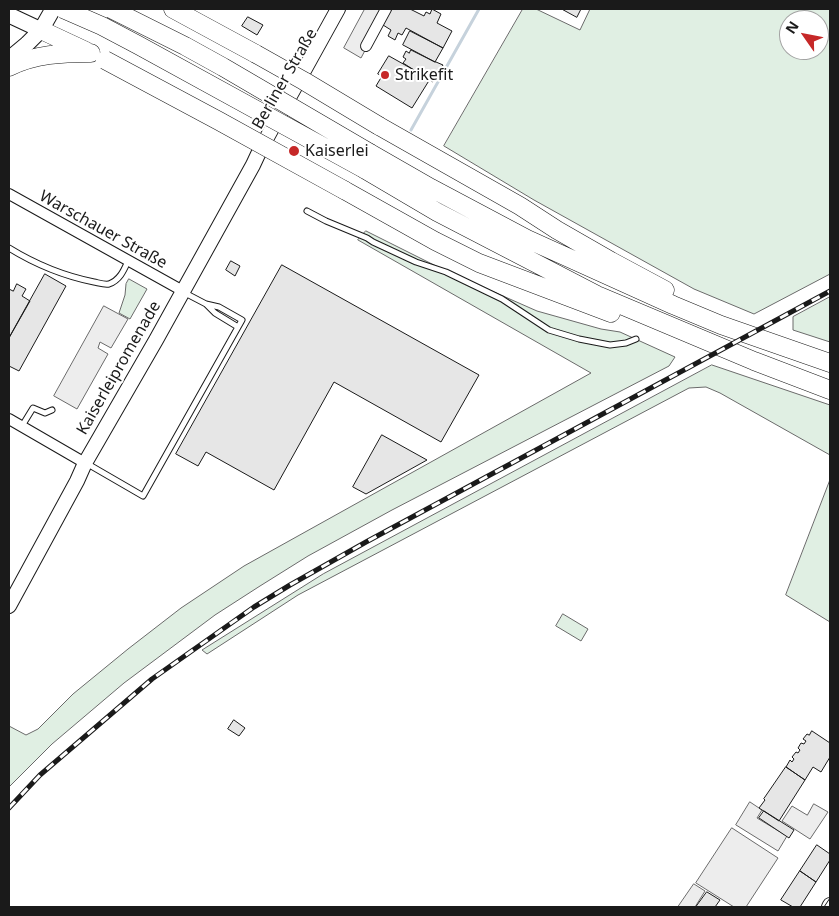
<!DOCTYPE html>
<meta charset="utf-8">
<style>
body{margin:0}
#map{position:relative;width:839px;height:916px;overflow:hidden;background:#fff;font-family:"Noto Sans",sans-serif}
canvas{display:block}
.frame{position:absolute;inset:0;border:10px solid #1a1a1a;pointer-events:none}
.north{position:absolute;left:779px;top:10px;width:50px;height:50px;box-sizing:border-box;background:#fff;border:1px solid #a3a3a3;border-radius:50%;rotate:303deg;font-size:14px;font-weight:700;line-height:20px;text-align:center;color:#1a1a1a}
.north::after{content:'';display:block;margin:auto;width:18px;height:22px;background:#c62828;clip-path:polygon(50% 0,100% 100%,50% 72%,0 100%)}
</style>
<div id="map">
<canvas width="839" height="916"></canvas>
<div class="frame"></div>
<div class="north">N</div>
</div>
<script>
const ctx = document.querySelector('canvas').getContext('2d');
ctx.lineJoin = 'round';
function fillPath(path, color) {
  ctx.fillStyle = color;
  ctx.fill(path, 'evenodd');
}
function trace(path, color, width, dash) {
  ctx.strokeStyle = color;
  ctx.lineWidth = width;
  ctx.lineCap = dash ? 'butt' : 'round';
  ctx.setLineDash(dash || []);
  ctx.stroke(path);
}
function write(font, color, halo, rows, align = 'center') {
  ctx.font = font + ' "Noto Sans",sans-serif';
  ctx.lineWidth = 4;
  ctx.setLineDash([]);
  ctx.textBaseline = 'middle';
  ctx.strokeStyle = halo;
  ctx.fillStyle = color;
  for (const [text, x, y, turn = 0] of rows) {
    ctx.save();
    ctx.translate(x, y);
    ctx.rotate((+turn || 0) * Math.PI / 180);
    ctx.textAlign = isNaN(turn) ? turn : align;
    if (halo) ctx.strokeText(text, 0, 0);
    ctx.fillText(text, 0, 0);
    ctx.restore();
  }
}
const green = new Path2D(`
 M523,9H536L580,30L590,9H830V274L754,314L694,289L534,200L444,146ZM789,20H819V50H789Z
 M366,231L444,270L537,311L601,329L620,332L675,357L669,366L392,510L308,556L260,586L215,615L124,683L52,744L9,787V726L26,735L38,729L73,694L128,649L181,608L244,566L591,373L358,240Z
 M129,279L147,289L130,319L119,313L125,295L126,284Z
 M830,297V342L793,330V317Z
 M712,365L830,405V455L720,393L706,387L689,388L298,595L207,654L202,650L323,574Z
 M830,480V622L786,595Z
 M563,614L588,629L581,641L556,626Z`);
fillPath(green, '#e0efe3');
trace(green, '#6a6a6a', 1);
const parking = new Path2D(`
 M365,9H382L386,11L361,58L344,48Z
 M104,306L128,319L111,348L100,342L98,348L108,354L77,409L54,396Z
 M750,802L762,810L757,818L787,836L778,851L736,825Z
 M814,804L828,812L810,839L782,821L792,806L807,815Z
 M732,828L778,858L746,907H734L696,883Z
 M694,884L705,891L695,907H678Z`);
fillPath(parking, '#ededed');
trace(parking, '#6a6a6a', 1);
trace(new Path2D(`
 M411,130L479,9`), '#c6d2dc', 3);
const building = new Path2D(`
 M391,9H410L424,16L426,12L430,14L432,9L441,14L437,23L452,31L443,48L406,28L402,35L398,33L395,40L388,36L391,30L383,25Z
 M562,9H581L577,17Z
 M248,17L263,25L257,35L242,26Z
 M410,31L443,48L435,62L403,45Z
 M411,50L435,62H436L443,65L433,82L403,63L406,59L403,57L406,51L409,53Z
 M389,56L430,79L412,108L376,86L382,76L378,74Z
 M231,261L240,266L235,276L226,270Z
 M282,265L479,375L441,442L334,382L274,490L206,452L198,466L176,454Z
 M45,274L66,286L19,371L9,366V338Z
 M17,284L26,289L22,296L30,301L9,338V289L13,291Z
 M382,435L427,460L366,494L353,487Z
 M234,720L245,728L239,736L228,729Z
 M812,731L830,743V757L821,772L813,767L805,780L786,767L790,760L792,762L794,759L792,757L796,752L798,753L800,750L798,748L801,743L804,744L806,741L803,739L807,734L809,735Z
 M786,767L805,780L779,821L759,808L765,800L764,799Z
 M764,811L794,830L789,838L759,818Z
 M817,845L830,854V860L816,882L800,871Z
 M800,871L816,882L800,907H793L781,900Z
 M707,892L720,900L715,907H696Z`);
fillPath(building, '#e6e6e6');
trace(building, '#1a1a1a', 1);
const lane = new Path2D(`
 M307,211L326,221L367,238L373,242L416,262L446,272L502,299L549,330L579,339L610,345L626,343L636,339
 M9,248C35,264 64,276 94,282C99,283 105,285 109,284C120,280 124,270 128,261
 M206,304L215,313L238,327
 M22,426L33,408L45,413L52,410
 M86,463L143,496L242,320L219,307L206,304L183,292`);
const street = new Path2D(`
 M366,46L386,9
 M9,194L183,291
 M9,419L85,463`);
const secondary = new Path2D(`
 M9,606L77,481L85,463L156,340L253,165L260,150L338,9
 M829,907L830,905`);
const primary = new Path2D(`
 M9,15L41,30
 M9,59L27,44L41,30L53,9`);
const highway = new Path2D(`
 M173,9L256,54
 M41,30L86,51
 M9,67C35,54 62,53 91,53
 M379,126L520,206L557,230L611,261L665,290
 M370,153L431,188L527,239L673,305L721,325L830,363
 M364,169L437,212L597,295L754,361L830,390
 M344,190L435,241L479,263L611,313`);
trace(lane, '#1a1a1a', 7);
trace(street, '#1a1a1a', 12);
trace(secondary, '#1a1a1a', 16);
trace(primary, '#1a1a1a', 17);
trace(highway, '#1a1a1a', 19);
trace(lane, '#fff', 5);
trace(street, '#fff', 10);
trace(secondary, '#fff', 14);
trace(primary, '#fff', 15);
trace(highway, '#fff', 18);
trace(new Path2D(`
 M824,907L830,898`), '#1a1a1a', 1);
const rail = new Path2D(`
 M9,808L40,775L152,679L254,607L290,585L366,542L830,291`);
trace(rail, '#1a1a1a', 5);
trace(rail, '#fff', 3, [9]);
const highwayBridge = new Path2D(`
 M63,9L102,26L138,45L364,169
 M111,9L185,46L223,67L370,153
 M256,54L304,81L379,126
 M105,60L219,121L344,190`);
trace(highwayBridge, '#1a1a1a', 19, []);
trace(highwayBridge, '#fff', 18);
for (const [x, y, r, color] of [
 [385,75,5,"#c62828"],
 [294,151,6,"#c62828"]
]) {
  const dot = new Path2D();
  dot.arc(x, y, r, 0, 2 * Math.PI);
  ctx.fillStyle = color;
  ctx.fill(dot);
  trace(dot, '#fff', 2);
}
write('16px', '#1a1a1a', '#fff', [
 ["Strikefit",395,75],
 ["Kaiserlei",305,151]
], 'left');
write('16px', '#1a1a1a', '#fff', [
 ["Berliner Straße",285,79,-60],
 ["Warschauer Straße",103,230,29],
 ["Kaiserleipromenade",119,368,-60]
]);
</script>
